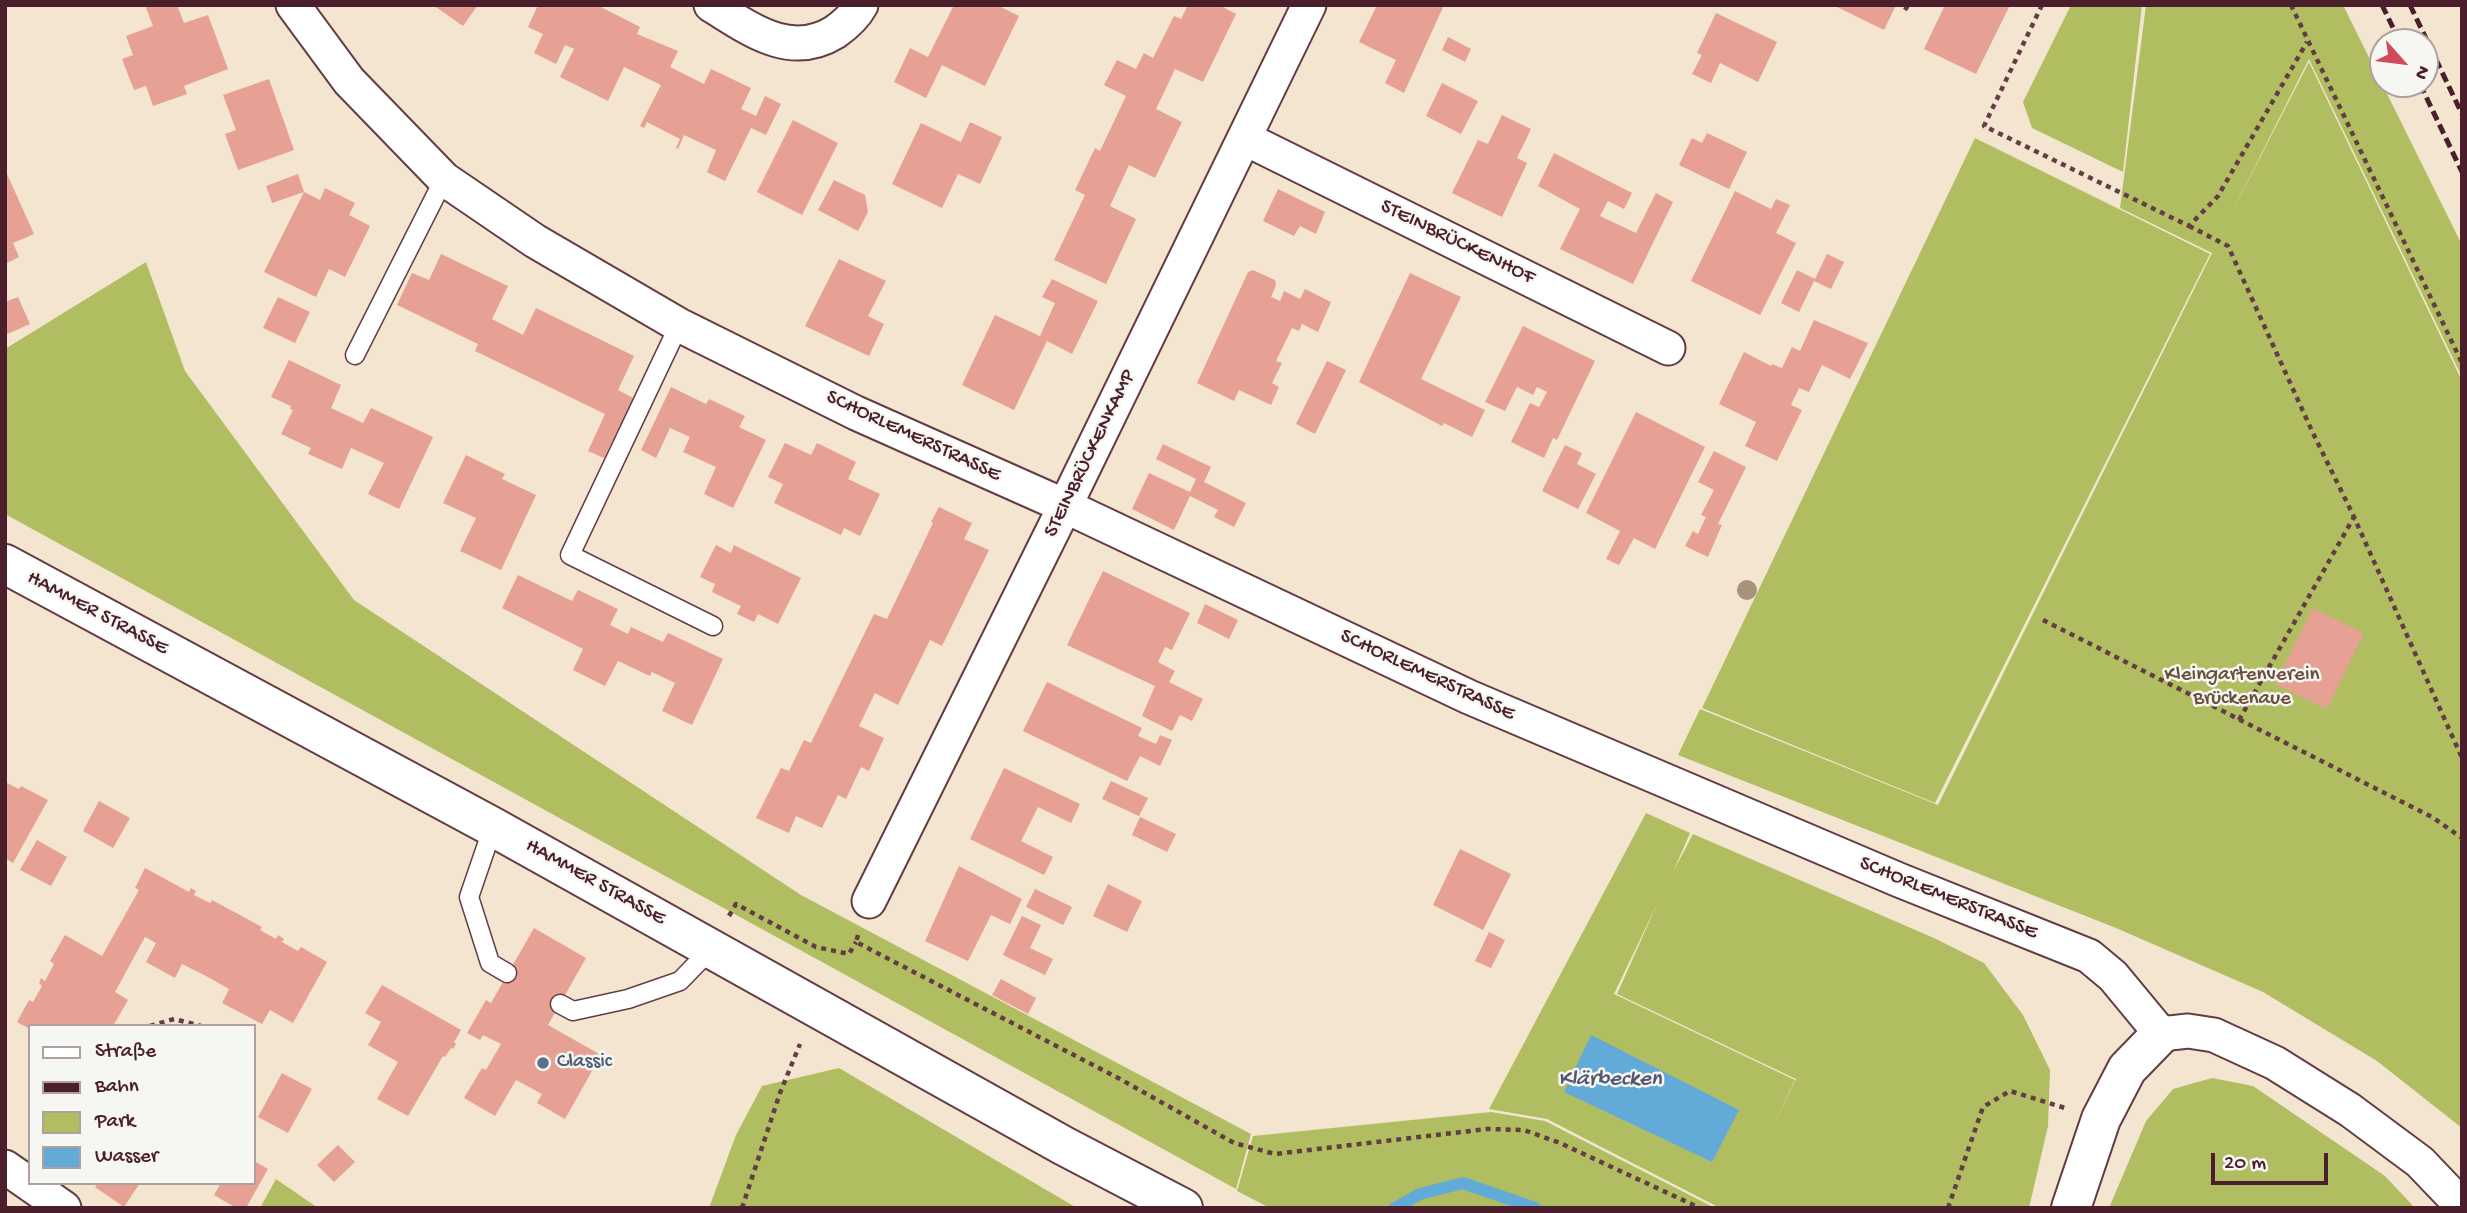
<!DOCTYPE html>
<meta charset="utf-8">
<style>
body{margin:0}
#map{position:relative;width:2467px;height:1213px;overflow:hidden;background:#f4e5d1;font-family:"Gochi Hand",sans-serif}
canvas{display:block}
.frame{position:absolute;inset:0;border:7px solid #4a1f2b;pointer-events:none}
.legend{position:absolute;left:28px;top:1024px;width:228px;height:161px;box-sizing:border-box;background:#f6f6f2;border:2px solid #b1a0a2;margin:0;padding:9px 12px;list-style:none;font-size:21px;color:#4a1f2b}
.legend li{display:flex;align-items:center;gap:14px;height:35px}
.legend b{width:35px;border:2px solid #b1a0a2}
.north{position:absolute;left:2369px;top:28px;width:70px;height:70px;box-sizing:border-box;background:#f6f6f2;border:2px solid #b1a0a2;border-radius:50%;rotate:118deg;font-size:19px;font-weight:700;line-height:28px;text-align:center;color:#4a1f2b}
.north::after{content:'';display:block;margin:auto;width:24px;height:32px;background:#d1495b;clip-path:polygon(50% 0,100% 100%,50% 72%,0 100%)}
.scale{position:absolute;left:2211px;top:1153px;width:117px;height:32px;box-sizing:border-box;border:4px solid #4a1f2b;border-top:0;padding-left:9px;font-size:21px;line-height:24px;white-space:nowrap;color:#4a1f2b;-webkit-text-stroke:5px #f6f6f2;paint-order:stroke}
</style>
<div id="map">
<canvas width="2467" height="1213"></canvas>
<div class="frame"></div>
<ul class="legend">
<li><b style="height:9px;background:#fff"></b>Straße</li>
<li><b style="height:9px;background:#4a1f2b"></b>Bahn</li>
<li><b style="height:19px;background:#b0be61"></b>Park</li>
<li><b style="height:19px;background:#62abd9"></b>Wasser</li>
</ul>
<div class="north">N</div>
<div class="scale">20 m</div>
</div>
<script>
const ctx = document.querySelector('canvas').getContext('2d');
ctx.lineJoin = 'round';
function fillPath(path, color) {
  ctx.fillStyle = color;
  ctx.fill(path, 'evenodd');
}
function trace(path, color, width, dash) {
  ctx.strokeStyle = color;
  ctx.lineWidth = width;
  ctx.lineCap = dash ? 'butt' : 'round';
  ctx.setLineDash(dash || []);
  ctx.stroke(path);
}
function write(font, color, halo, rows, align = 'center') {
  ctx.font = font + ' "Gochi Hand",sans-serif';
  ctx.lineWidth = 5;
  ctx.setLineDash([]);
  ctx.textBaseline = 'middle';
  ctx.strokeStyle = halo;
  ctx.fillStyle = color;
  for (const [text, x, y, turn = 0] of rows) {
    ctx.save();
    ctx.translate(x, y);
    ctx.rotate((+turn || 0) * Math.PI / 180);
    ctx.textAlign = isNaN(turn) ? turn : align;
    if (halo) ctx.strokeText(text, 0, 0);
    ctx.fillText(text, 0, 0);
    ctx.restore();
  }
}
fillPath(new Path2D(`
 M2071,5H2142L2123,172L2032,128L2023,102Z
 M2146,5H2343L2462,245V377L2309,59L2227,222L2309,62L2462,381V1128L2377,1061L2263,992L2116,928L1678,755L1700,709L1938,805L2212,253L2120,208Z
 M1975,138L2210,254L1935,803L1702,708Z
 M146,262L185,371L354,600L801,895L1251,1134L1236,1189L5,514V349Z
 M1646,813L1690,833L1673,872L1693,834L1934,938L1984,963L2023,1015L2050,1070L2048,1126L2029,1208H1720L1547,1119L1489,1109ZM1659,900L1617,994L1796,1079L1770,1133L1795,1080L1614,994Z
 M839,1068L1077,1208H709L736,1135L762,1086Z
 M2212,1078L2253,1086L2385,1176L2415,1208H2109L2146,1121L2173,1089Z
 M1491,1112L1545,1121L1715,1208H1270L1237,1191L1253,1136Z
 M276,1179L318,1208H260Z`), '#b0be61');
fillPath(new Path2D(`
 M1591,1035L1739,1110L1712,1162L1564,1092Z`), '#62abd9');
trace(new Path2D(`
 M1395,1208L1420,1194L1463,1183L1535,1208`), '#62abd9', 12);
fillPath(new Path2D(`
 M145,5H177L184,23L208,15L228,69L184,86L187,94L153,106L146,86L134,90L122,59L133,55L126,36L153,26Z
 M433,5H478L463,26Z
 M538,5H597L640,27L637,34L678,51L670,67L704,84L711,69L751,88L741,109L756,116L765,96L781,104L766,135L751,128L725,181L707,172L716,150L684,135L678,149L676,148L680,139L647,122L644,128L640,126L661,85L624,67L608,101L560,77L574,49L565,45L556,64L534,53L543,34L528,27Z
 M954,5H997L1019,16L985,86L942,65L926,98L894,82L910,48L928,57Z
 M1188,5H1219L1236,14L1203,82L1175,69L1168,84L1156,109L1182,122L1155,178L1129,165L1110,206L1136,219L1106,284L1054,260L1085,195L1075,190L1095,148L1100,151L1126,96L1104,85L1117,60L1136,69L1144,53L1153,58L1174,16L1181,19Z
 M1377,5H1444L1404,93L1385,83L1396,60L1359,42Z
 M1833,5H1896L1884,30Z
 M1945,5H2010L1976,74L1924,49Z
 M1716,13L1777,42L1758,82L1720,63L1711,83L1692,74L1702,55L1697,53Z
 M1448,37L1471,49L1465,62L1442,50Z
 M269,79L294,150L238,170L225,134L236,130L223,95Z
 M1442,83L1478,101L1461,134L1426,116Z
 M1502,115L1531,129L1517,158L1527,163L1502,217L1452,193L1478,140L1488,144Z
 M793,120L838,143L802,215L757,192Z
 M970,122L1002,137L980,184L958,174L942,208L892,184L921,123L961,142Z
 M1707,133L1747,152L1729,189L1679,165L1692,138L1702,143Z
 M1554,153L1632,193L1624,209L1608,201L1600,216L1636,233L1656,193L1673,202L1633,284L1560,249L1580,209L1538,186Z
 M7,174L34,234L13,243L19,257L5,264V175Z
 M298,174L304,192L272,203L266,186Z
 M834,180L865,195L868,212L858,231L818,210Z
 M325,188L355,203L349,215L370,226L345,277L329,269L316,297L264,272L304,192L320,200Z
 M1278,189L1325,212L1316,234L1300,226L1294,236L1263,221Z
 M1735,191L1771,209L1776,199L1790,205L1776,233L1796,243L1760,315L1691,281Z
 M441,254L508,286L492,319L523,335L536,308L634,356L618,390L633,398L604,458L588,451L605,414L475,351L478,344L397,305L412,273L429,280Z
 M1827,254L1844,262L1831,289L1814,281Z
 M839,259L886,281L868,316L884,324L869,356L805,326Z
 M1253,270L1275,280L1276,285L1271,297L1280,301L1284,291L1300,299L1305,289L1331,302L1318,332L1302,324L1299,331L1292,328L1276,361L1282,363L1272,383L1279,387L1271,405L1239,390L1234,401L1197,383L1248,272Z
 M1797,270L1815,279L1799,312L1781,303Z
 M1410,273L1461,297L1421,379L1485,410L1472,437L1444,423L1442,426L1359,382Z
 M1052,279L1098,301L1072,354L1047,341L1014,410L962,385L995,315L1040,336L1055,303L1042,297Z
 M18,297L30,324L5,335V302Z
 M278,297L310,312L295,343L263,328Z
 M1814,320L1868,343L1850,379L1822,365L1809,392L1799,388L1791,405L1802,410L1777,461L1745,446L1756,422L1719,404L1744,352L1771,366L1772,364L1782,368L1792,347L1800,351Z
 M1523,326L1595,361L1557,440L1553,438L1544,458L1511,442L1530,403L1539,407L1547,392L1537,387L1533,395L1517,387L1505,411L1485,402Z
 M289,360L341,385L331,408L363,423L371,408L433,437L399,509L368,494L384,463L351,448L342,469L308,454L311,448L281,434L293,410L290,409L291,406L271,397Z
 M1327,361L1346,370L1315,434L1296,424Z
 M671,387L706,404L709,399L745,416L739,427L766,440L733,508L704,494L716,467L683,452L690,437L670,428L656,458L641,450Z
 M1636,412L1705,447L1655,549L1634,538L1619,565L1606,559L1620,531L1586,513Z
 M785,443L811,455L817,443L856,462L848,479L880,494L860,536L844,528L841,535L774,503L783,484L768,477Z
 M1163,444L1211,467L1204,482L1246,503L1234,527L1214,517L1218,510L1190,496L1174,530L1132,509L1149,473L1190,492L1196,479L1156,459Z
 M1565,445L1582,453L1577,464L1596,474L1578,509L1542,491Z
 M1714,451L1746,467L1718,524L1722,525L1708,557L1685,546L1693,531L1698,534L1706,517L1701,515L1714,490L1698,482Z
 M466,455L505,474L502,479L536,495L501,570L460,551L476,518L443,503Z
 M939,507L972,523L964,539L989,550L942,646L930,640L898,705L875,693L859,726L884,738L869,771L861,767L846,799L838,795L822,828L796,816L789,833L756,818L781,768L789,771L804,740L811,743L874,614L887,619L933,523L931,522Z
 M716,545L731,553L734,545L801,578L778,624L758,614L754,622L737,614L741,606L712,592L715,584L700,577Z
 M1103,571L1190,613L1172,650L1165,647L1158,662L1175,671L1169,682L1203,699L1192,721L1180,715L1172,731L1142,716L1155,686L1067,645Z
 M518,575L572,601L578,590L618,609L610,625L628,634L631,627L663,642L668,633L723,659L692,725L662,711L675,683L652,672L650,676L618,661L605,686L573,670L583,649L502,608Z
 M1205,604L1238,620L1229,639L1197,623Z
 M2313,608L2364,633L2327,709L2275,684Z
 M1047,682L1142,728L1138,736L1156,744L1160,735L1172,740L1160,766L1140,756L1127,781L1023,731Z
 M1004,768L1080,804L1071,823L1038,807L1021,841L1053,857L1044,875L970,839Z
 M1111,781L1148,798L1139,816L1102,799Z
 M5,782L19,789L21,786L48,800L13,863L5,858Z
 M99,801L130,818L113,848L83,831Z
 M1140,817L1176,834L1167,852L1132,835Z
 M37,840L67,857L51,886L20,870Z
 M1460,849L1511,874L1483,930L1433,905Z
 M959,866L1022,899L1010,924L991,915L968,961L925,941Z
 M145,868L189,892L191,888L196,891L194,895L210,903L212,900L240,915L262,927L260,930L276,939L278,935L284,939L282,942L298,951L301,947L327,962L293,1023L270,1010L262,1024L222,1003L229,989L206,976L182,964L175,978L146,962L156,943L145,937L115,992L128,1000L113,1026H30V1029L17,1022L29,1000L33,1002L42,986L39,983L41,978L45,981L54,964L50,961L65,935L102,956L139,890L135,888Z
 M1108,884L1142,901L1127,932L1093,916Z
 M1035,889L1072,907L1063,925L1026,907Z
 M1022,916L1041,925L1030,948L1053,959L1045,975L1003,955Z
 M534,928L586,958L548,1025L601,1055L565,1119L537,1103L542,1094L516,1080L495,1116L464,1098L482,1068L486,1070L501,1044L483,1035L480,1040L467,1033L486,1000L491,1003Z
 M1489,932L1505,940L1491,968L1475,961Z
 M1001,979L1036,998L1028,1014L992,995Z
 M382,985L461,1030L454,1042L456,1044L453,1049L451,1048L445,1057L443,1056L408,1116L377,1099L398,1062L368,1045L381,1022L365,1013Z
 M282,1073L312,1089L288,1133L258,1117Z
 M338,1145L355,1162L334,1182L317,1165Z
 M254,1161L268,1169L246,1208H236L214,1195L221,1183H254Z
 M98,1183H140L124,1207L95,1187Z`), '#e6a094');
const service = new Path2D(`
 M679,325L570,555L713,626
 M355,355L444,179
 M493,827L469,897L490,963L507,973
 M560,1004L573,1011L628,999L680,981L712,948`);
const minor = new Path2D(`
 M293,5L349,81L444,179L535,241L679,325L856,413L1065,506L1469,697L1899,880L2089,956L2113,976L2161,1034L2188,1031L2214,1035L2275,1063L2350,1110L2420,1162L2462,1206
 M711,5C750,29 790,60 835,32C845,25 855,16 861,5
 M1246,139L1668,348
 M869,901L1065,506L1309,5
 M5,1167L64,1208`);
const secondary = new Path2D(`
 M5,564L493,827L1064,1146L1183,1208
 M2071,1208L2101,1119L2127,1069L2161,1034`);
trace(service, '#643d44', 21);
trace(minor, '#643d44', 37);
trace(secondary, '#643d44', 42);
trace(new Path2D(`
 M2042,5L1984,126L2189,226L2218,196L2307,42
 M2291,5L2462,363
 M1905,10L1908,5
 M2189,226L2228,246L2312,431L2354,517L2462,758
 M2043,620L2432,817L2462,838
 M2239,720L2354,517
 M729,916L736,904L816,947L849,954L856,942
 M858,935L856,942L1120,1079L1234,1143L1275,1154L1487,1129L1524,1130L1560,1143L1700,1208
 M150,1026L174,1019L201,1026
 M742,1208L780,1093L800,1044
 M1948,1208L1983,1107L2010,1091L2065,1108`), '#643d44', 4.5, [5, 5]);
trace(service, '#fff', 18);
trace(minor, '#fff', 33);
trace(secondary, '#fff', 38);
trace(new Path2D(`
 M2382,5L2400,42
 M2410,5L2462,114
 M2420,84L2462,172`), '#4a1f2b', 5, [10, 5]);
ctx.fillStyle = '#a8927e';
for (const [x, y] of [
 [1747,590]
]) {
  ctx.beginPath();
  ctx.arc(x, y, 10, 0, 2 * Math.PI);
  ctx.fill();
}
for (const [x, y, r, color] of [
 [543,1063,7,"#5c6f8a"]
]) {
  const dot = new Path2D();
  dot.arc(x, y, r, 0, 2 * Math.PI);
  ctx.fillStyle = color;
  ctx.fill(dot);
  trace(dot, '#f6f6f2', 2.5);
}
write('21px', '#4a1f2b', '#f6f6f2', [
 ["STEINBRÜCKENHOF",1457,243,26],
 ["SCHORLEMERSTRASSE",913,437,25],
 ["STEINBRÜCKENKAMP",1091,454,-64],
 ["HAMMER STRASSE",97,614,28],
 ["SCHORLEMERSTRASSE",1427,676,25],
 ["HAMMER STRASSE",595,883,29],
 ["SCHORLEMERSTRASSE",1948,899,22]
]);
write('21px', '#694f3b', '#f6f6f2', [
 ["Kleingartenverein",2242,676],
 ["Brückenaue",2242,700]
]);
write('21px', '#4e5e75', '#f6f6f2', [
 ["Classic",557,1063]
], 'left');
write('italic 23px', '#545771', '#f6f6f2', [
 ["Klärbecken",1610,1080]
]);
</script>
